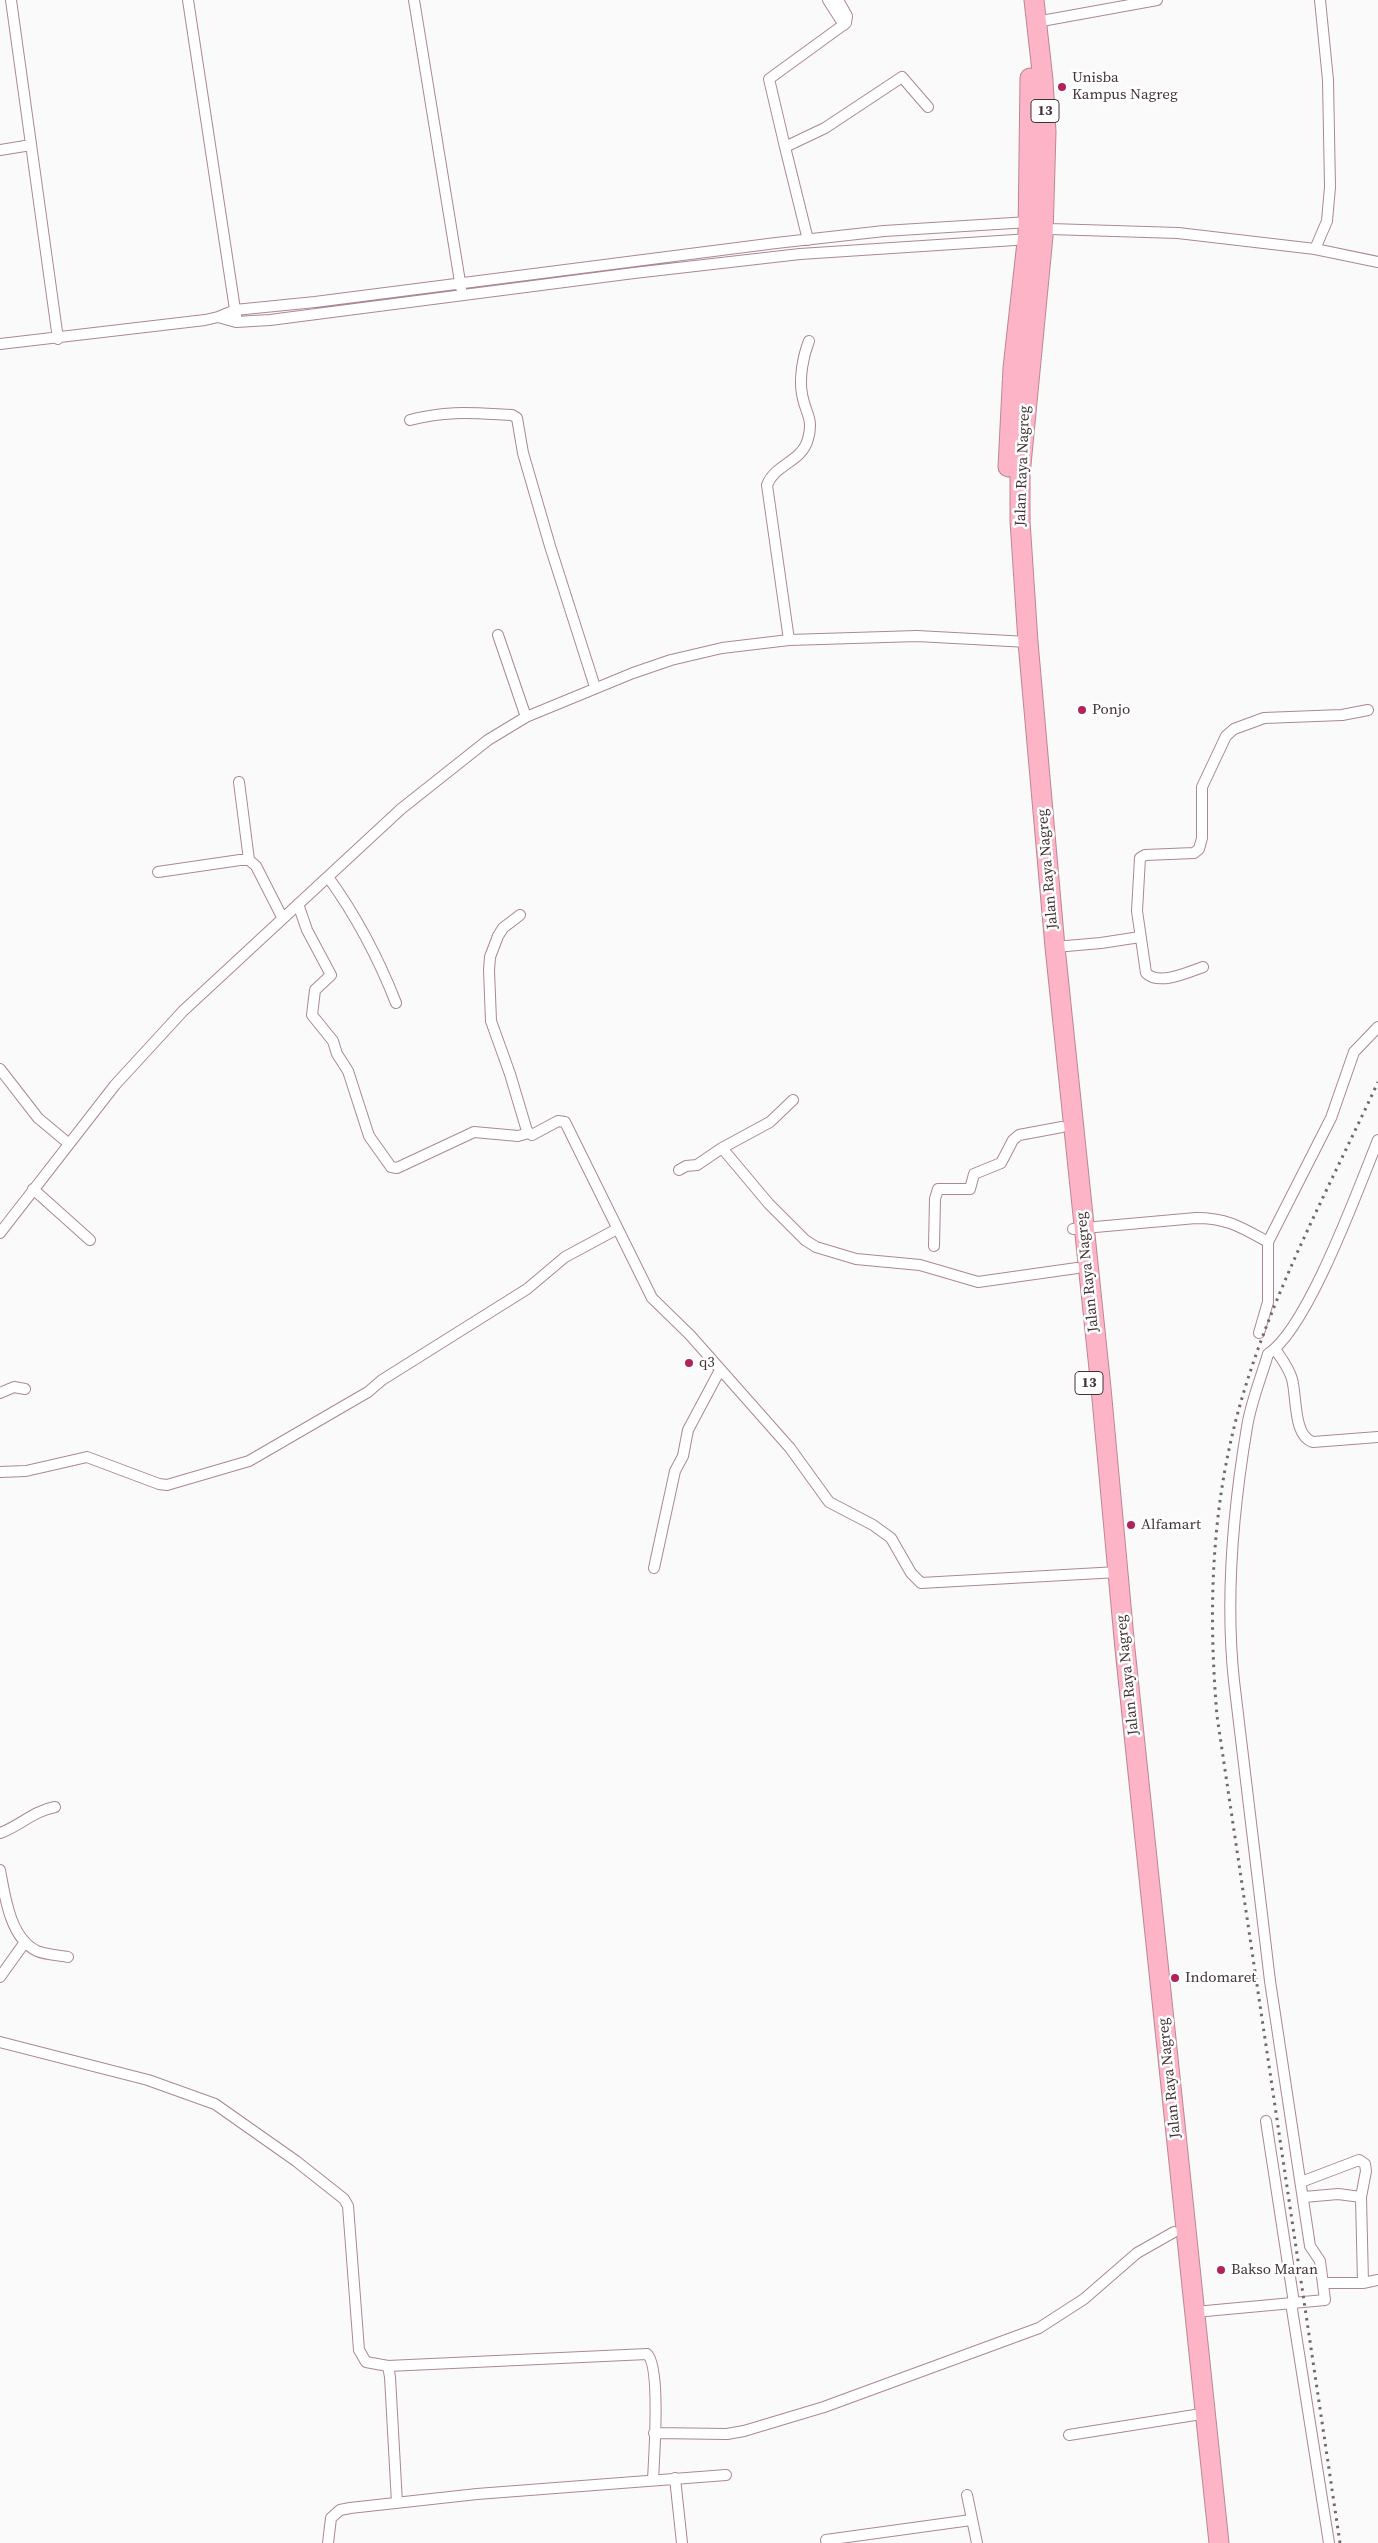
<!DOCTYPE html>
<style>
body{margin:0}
canvas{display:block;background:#fafafa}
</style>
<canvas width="1378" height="2543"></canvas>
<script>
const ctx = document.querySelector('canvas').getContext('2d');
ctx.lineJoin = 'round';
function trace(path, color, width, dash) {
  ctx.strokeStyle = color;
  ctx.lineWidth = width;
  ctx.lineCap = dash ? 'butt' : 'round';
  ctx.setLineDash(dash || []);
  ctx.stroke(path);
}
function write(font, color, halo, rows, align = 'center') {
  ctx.font = font + ' "Source Serif 4",serif';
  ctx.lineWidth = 5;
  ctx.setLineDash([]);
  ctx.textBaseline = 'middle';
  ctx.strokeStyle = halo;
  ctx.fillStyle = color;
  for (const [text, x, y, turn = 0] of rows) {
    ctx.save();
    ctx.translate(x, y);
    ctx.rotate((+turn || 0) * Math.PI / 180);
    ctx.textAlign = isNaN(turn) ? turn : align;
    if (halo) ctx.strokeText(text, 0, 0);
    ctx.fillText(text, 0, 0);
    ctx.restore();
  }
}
const street = new Path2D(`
 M11,0L58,339
 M188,0L236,316
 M414,0L461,288
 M828,0L844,25
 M1036,22L1157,0
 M785,147L769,79L846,23L847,16L838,0
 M0,150L31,145
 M808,240L785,147L825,128L902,77L928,107
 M1315,249L1327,221L1330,187L1328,80L1320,0
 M218,317L236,322L270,320L634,273L800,254L1030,239
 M0,344L205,320L218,317L235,310L315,302L776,243L884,231L1029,222L1043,223L1050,229L1178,233L1315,249L1378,262
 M410,420C449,410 472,413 512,415L517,418L523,453L550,546L595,687
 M498,635L526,717
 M789,640L767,485C775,464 802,462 808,439C814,418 805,413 802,394C799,378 803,356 809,341
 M239,782L249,860
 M158,872L240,860H249L256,866L282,917
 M328,877C357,917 378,957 396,1003
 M298,904L307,930L331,975L315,990L312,1015L333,1041L337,1054L348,1071L369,1136L391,1167L397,1168L474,1132L518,1136L529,1133
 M520,915L503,928L498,936L490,957L489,970L491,1021L510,1074L527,1131L532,1135L558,1121L565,1122L652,1298L690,1335L790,1448L829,1502L873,1525L891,1538L911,1573L921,1583L1118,1572
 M1055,947L1101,943L1140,937
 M1203,967C1189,972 1159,986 1146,973L1137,911L1140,858L1145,855L1194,853L1199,849L1202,838V787L1226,736L1234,729L1264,718L1342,715L1368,710
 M0,1069L38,1118L68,1143
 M722,1148L770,1122L793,1100
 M679,1170L686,1166L697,1165L722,1148L769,1204L805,1240L816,1247L856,1259L920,1265L978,1282L1077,1268
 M33,1189L90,1240
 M1073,1229L1196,1218C1227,1218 1241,1227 1268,1242
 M0,1233L115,1085L183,1011L401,809L488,740L526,717L633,673L671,660L722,648L789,640L917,636L1028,642
 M934,1246L935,1199L938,1189H970L974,1174L1001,1163L1013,1140L1019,1135L1062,1127
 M1259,1333L1268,1302V1242L1331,1118L1354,1052L1378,1027
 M1275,1349C1281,1358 1289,1368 1292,1379C1297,1397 1293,1436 1313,1442L1378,1437
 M0,1393L14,1387L25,1389
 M0,1472L26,1471L87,1457L159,1484L167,1485L249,1461L368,1392L382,1380L527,1289L565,1257L617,1229
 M654,1568L675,1471L683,1456L688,1430L720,1370
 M0,1833C20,1826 33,1811 55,1807
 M0,1870C5,1897 10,1938 37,1951C46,1955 59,1955 68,1957
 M0,1977L25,1942
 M0,2042L148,2080L215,2104L296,2161L344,2199L348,2206L359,2350L366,2362L388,2366L390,2377L397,2503
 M1266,2121L1294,2303
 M1301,2182L1359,2160L1365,2164L1366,2171L1361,2197
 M1304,2197L1338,2194L1361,2197L1363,2283
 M1323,2283H1363L1378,2280
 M1291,2303L1329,2543
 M1195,2312L1325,2300L1320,2261L1310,2246L1270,1981L1234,1681C1225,1597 1233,1510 1247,1427C1251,1402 1261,1378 1268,1354C1308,1328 1358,1189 1378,1140
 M388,2366L647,2354C661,2366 654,2458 653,2480
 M654,2433L727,2434L744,2431L824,2407L1039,2328L1084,2299L1137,2253L1174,2232
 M1069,2435L1195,2415
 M675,2478L682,2543
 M967,2495L977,2543
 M826,2540L971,2520
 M328,2543L331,2518L340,2510L350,2508L477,2494L726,2475`);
const highway = new Path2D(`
 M1034,0L1043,80L1046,132L1043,236L1020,475V521L1028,642L1055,947L1101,1388L1125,1649L1219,2543
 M1008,467L1013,368L1028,233L1030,78`);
trace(street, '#ac8890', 12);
trace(highway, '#bc8794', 21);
trace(street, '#fff', 10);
trace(highway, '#fdb4c6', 19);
trace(new Path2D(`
 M1340,2543L1217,1716C1208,1610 1211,1507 1240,1405C1272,1292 1329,1188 1378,1082`), '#73686b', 3, [2.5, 5]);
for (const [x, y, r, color] of [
 [1062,87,5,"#b0235b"],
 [1082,710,5,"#b0235b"],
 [689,1363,5,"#b0235b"],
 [1131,1525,5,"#b0235b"],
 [1175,1978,5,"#b0235b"],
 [1221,2270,5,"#b0235b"]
]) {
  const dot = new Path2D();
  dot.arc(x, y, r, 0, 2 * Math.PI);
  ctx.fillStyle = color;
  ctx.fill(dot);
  trace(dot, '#fff', 2);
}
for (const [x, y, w] of [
 [1045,111,28],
 [1089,1383,28]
]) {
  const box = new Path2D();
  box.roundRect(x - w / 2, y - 11.5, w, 23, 4);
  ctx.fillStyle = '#fff';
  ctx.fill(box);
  trace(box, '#433337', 1);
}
write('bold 14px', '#433337', null, [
 ["13",1045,111],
 ["13",1089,1383]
]);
write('15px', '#433337', '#fff', [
 ["Unisba",1072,78],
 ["Kampus Nagreg",1072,95],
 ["Ponjo",1092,710],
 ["q3",699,1363],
 ["Alfamart",1141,1525],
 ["Indomaret",1185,1978],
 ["Bakso Maran",1231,2270]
], 'left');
write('15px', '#433337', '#fff', [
 ["Jalan Raya Nagreg",1023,466,-88],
 ["Jalan Raya Nagreg",1048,869,-95],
 ["Jalan Raya Nagreg",1088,1272,-96],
 ["Jalan Raya Nagreg",1128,1675,-96],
 ["Jalan Raya Nagreg",1170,2078,-96]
]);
</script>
